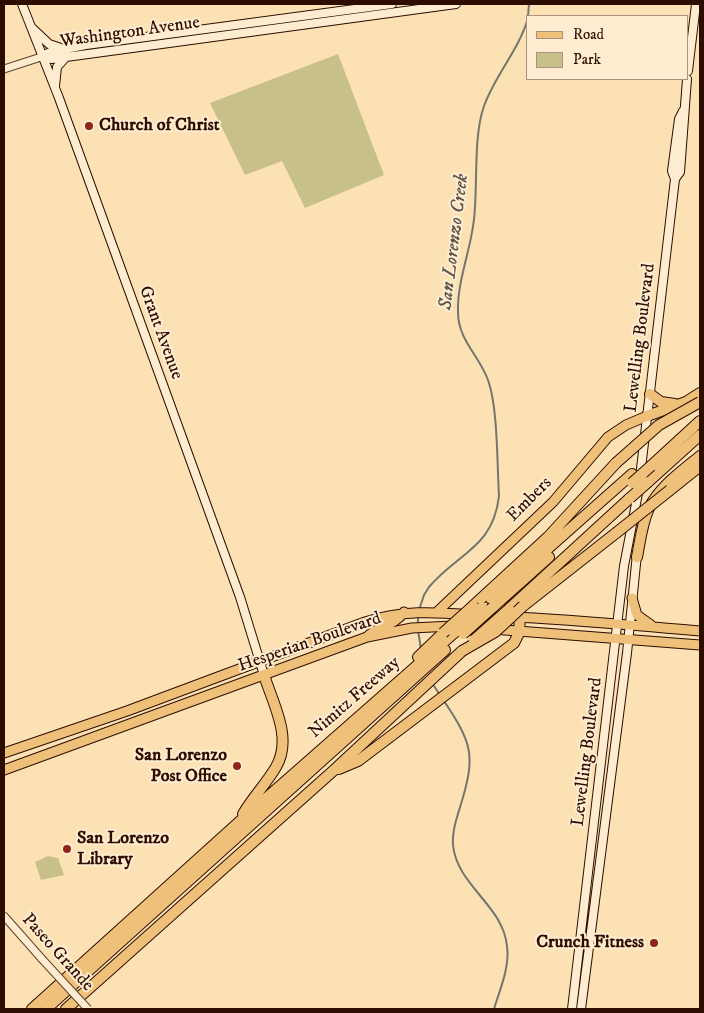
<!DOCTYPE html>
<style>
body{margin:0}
#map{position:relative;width:704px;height:1013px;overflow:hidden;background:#fce1b5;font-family:"IM FELL DW Pica",serif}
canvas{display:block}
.frame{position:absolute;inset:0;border:5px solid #2d0d00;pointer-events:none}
.legend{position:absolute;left:526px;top:15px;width:162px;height:65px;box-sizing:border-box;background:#fdeccf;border:1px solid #aa937c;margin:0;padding:6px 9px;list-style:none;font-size:15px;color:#2d0d00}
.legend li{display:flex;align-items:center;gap:10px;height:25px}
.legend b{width:25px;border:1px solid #aa937c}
</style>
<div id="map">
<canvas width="704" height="1013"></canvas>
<div class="frame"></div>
<ul class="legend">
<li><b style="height:6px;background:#eec07a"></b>Road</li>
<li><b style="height:14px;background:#c7c088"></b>Park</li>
</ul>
</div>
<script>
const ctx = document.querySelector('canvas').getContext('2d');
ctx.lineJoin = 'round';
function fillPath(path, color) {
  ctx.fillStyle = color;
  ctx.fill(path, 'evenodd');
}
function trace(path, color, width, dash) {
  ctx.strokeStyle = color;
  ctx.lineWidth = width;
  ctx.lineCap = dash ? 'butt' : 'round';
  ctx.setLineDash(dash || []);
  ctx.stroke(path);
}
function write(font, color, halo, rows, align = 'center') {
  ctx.font = font + ' "IM FELL DW Pica",serif';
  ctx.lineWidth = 4;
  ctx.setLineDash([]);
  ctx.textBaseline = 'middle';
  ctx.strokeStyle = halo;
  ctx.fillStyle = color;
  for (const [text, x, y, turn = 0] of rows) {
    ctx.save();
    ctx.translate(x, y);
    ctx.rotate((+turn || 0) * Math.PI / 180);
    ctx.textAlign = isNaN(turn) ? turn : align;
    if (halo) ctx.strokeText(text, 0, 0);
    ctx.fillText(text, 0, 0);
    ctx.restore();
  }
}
fillPath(new Path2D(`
 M338,54L384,175L305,208L282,161L245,175L210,103Z
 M48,856L58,858L64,875L41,880L35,862Z`), '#c7c088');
trace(new Path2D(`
 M528,16L529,4
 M419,610L424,595L429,587C459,552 493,548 499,496C497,465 498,407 488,380C479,355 458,340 458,312C457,281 471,250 474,219C478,185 473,137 484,106C495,75 519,50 528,18
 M418,625V615
 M418,630L421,650
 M432,683L440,695
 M444,701C472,743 476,755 461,804C457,817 452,831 453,845C457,886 503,905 507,946C510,967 500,989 494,1009`), '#73766c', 2);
const tertiary = new Path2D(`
 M4,69L41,57
 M4,916L42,959`);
const secondary = new Path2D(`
 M22,4L59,98L240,597L264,675
 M32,28L49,44L61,48
 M41,57L52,59L66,57L456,4
 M41,57L50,52L86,45L392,4
 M688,71L696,4
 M55,86L57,67L66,57
 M675,179L680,172L687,79
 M640,477L675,179L672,171L679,119L683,111
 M572,1009L624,566L639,488
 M581,1009L627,653L637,554`);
const primary = new Path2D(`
 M632,598L637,615L651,625
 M438,611L553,502L608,437L626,425L647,416
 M466,627L700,645
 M369,635C381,625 395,625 404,612
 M4,753L127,711L365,622C412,607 448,614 496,616C564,619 632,625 700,631
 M4,770L367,637L412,628L453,626`);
const motorway = new Path2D(`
 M650,394L661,402L675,404
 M647,416L686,402L700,393
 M651,466L700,421
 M648,482L700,435
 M670,490L700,466
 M637,557C640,542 642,523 649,508C660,486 682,471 700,456
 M491,599L632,474
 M473,606L548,537L616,463
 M523,606L616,533
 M493,607L549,557
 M509,609L630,498
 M418,657L443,633
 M339,769L358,761L514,643L519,633L520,616
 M243,814C253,797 266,784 276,767C293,738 273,704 264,675
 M32,1009L238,823L454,633
 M46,1009L445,650
 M66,1009L333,771L462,651`);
trace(tertiary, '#61422d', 9);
trace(secondary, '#2d0d00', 10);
trace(primary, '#2d0d00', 11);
trace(motorway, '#2d0d00', 12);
trace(tertiary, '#fdeccf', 7);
trace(secondary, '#fdeccf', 8);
trace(primary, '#eec07a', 9);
trace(motorway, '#eec07a', 10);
const tertiaryBridge = new Path2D(`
 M42,959L88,1009`);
const motorwayBridge = new Path2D(`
 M616,463L659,425L700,402
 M632,483L651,466
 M630,498L648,482
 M616,533L670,490
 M443,633L473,606
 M454,633L482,607
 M463,634L493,607
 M474,640L509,609
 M462,651L495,632L523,606`);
trace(tertiaryBridge, '#61422d', 9, []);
trace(motorwayBridge, '#2d0d00', 12, []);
trace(tertiaryBridge, '#fdeccf', 7);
trace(motorwayBridge, '#eec07a', 10);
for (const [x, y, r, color] of [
 [89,126,5,"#8f2418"],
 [237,766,5,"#8f2418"],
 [67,849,5,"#8f2418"],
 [654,943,5,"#8f2418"]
]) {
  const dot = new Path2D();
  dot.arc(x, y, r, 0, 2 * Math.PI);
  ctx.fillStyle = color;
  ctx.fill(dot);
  trace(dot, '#fdeccf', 2);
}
write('18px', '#2d0d00', '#fdeccf', [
 ["Washington Avenue",130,33,-8],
 ["Grant Avenue",160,333,70],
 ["Lewelling Boulevard",641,338,-83],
 ["Embers",530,500,-45],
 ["Hesperian Boulevard",310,643,-19],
 ["Nimitz Freeway",355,698,-41],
 ["Lewelling Boulevard",588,752,-83],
 ["Paseo Grande",57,953,48]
]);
write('bold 18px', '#2d0d00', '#fdeccf', [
 ["Church of Christ",99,126],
 ["San Lorenzo",227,756,"right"],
 ["Post Office",227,777,"right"],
 ["San Lorenzo",77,839],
 ["Library",77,860],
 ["Crunch Fitness",644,943,"right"]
], 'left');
write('italic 19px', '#5b5348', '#fdeccf', [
 ["San Lorenzo Creek",455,242,-83]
]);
</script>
